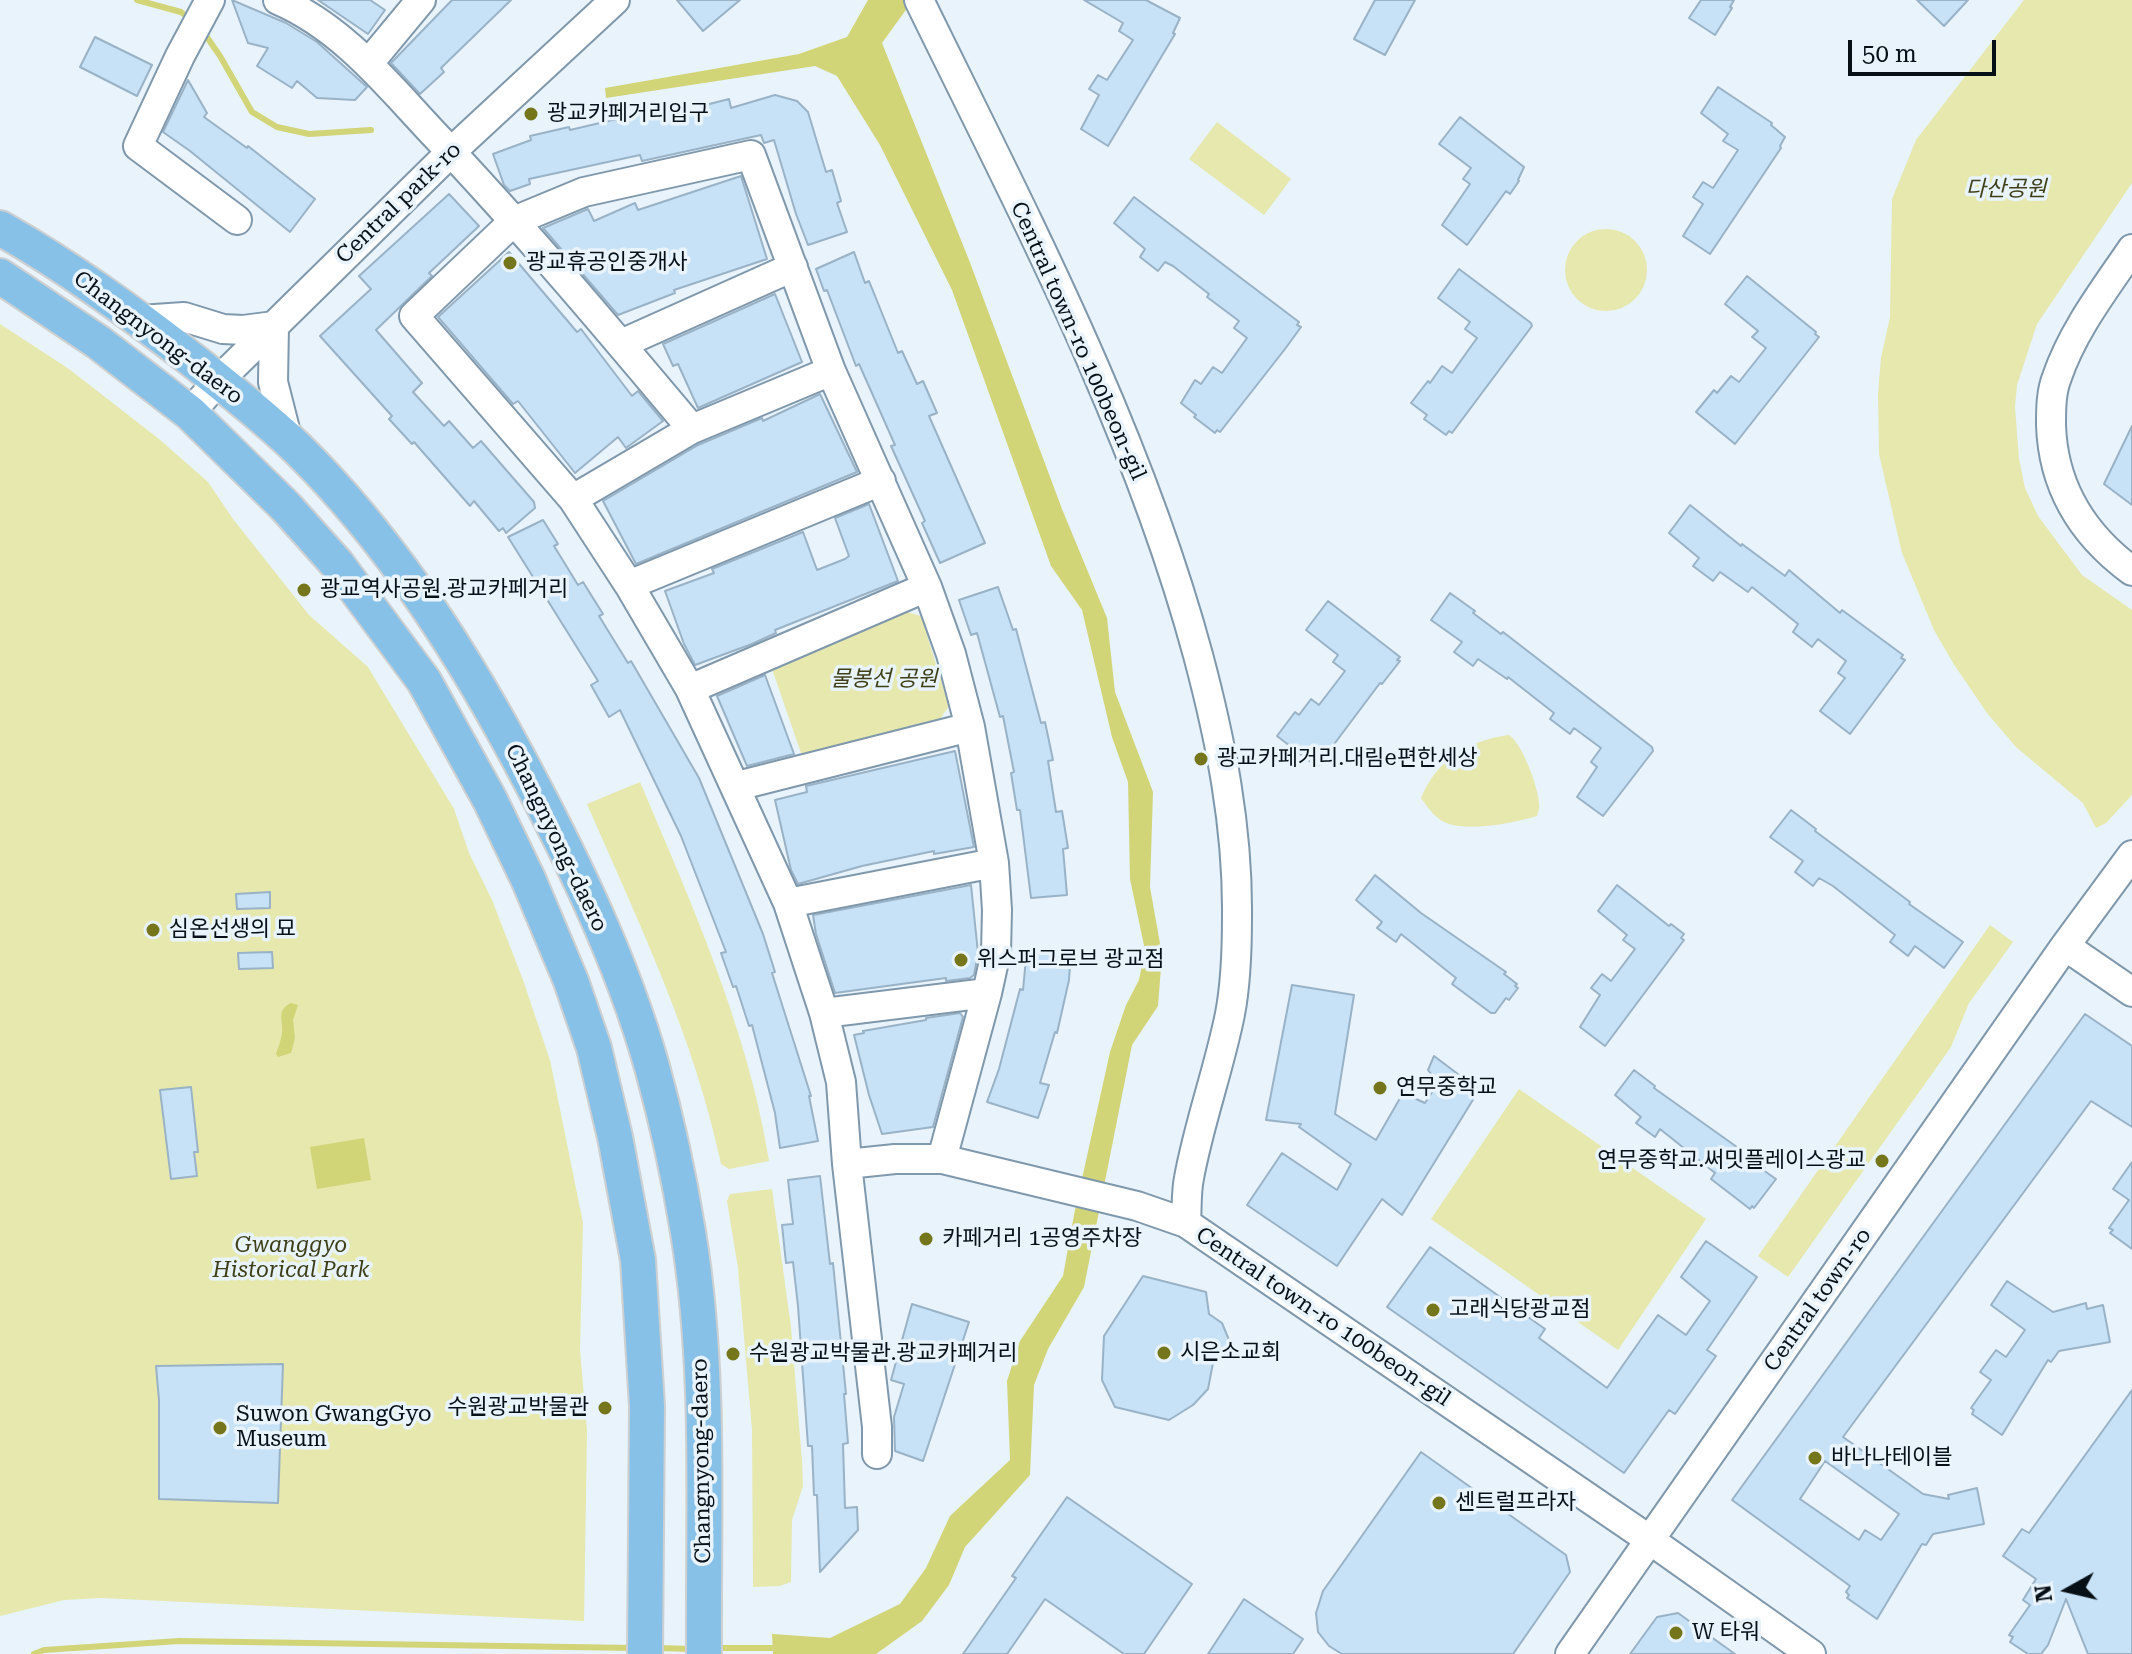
<!DOCTYPE html>
<meta charset="utf-8">
<style>
body{margin:0}
#map{position:relative;width:2132px;height:1654px;overflow:hidden;background:#e8f3fb;font-family:"Roboto Serif",serif}
canvas{display:block}
.north{position:absolute;left:2028px;top:1550px;width:80px;height:80px;-webkit-text-stroke:6px #e8f3fb;paint-order:stroke;rotate:262deg;font-size:22px;font-weight:700;line-height:32px;text-align:center;color:#071017}
.north::after{content:'';display:block;margin:auto;width:28px;height:36px;background:#071017;clip-path:polygon(50% 0,100% 100%,50% 72%,0 100%)}
.scale{position:absolute;left:1848px;top:40px;width:148px;height:36px;box-sizing:border-box;border:4px solid #071017;border-top:0;padding-left:10px;font-size:24px;line-height:28px;white-space:nowrap;color:#071017;-webkit-text-stroke:6px #e8f3fb;paint-order:stroke}
</style>
<div id="map">
<canvas width="2132" height="1654"></canvas>
<div class="north">N</div>
<div class="scale">50 m</div>
</div>
<script>
const ctx = document.querySelector('canvas').getContext('2d');
ctx.lineJoin = 'round';
function fillPath(path, color) {
  ctx.fillStyle = color;
  ctx.fill(path, 'evenodd');
}
function trace(path, color, width, dash) {
  ctx.strokeStyle = color;
  ctx.lineWidth = width;
  ctx.lineCap = dash ? 'butt' : 'round';
  ctx.setLineDash(dash || []);
  ctx.stroke(path);
}
function write(font, color, halo, rows, align = 'center') {
  ctx.font = font + ' "Roboto Serif","Noto Sans KR",serif';
  ctx.lineWidth = 7;
  ctx.setLineDash([]);
  ctx.textBaseline = 'middle';
  ctx.strokeStyle = halo;
  ctx.fillStyle = color;
  for (const [text, x, y, turn = 0] of rows) {
    ctx.save();
    ctx.translate(x, y);
    ctx.rotate((+turn || 0) * Math.PI / 180);
    ctx.textAlign = isNaN(turn) ? turn : align;
    if (halo) ctx.strokeText(text, 0, 0);
    ctx.fillText(text, 0, 0);
    ctx.restore();
  }
}
fillPath(new Path2D(`
 M2024,0H2132V183L2037,324L2017,385L2015,407L2019,459L2025,488L2038,516L2082,575L2132,610V795L2106,823L2096,828L2083,803L2016,747L1987,713L1953,663L1934,630L1902,553L1879,454L1878,393L1881,358L1890,317L1892,199L1916,140Z
 M1217,122L1291,179L1264,215L1189,159Z
 M1565 270a41 41 0 1 1 82 0a41 41 0 1 1-82 0Z
 M0,324L69,369L159,439L208,482L233,519L309,615L368,667L454,809L469,853L492,900L523,980L550,1060L583,1223L580,1350L587,1431L584,1621L101,1598L64,1600L0,1616Z
 M907,612L921,616L949,706L938,722L802,756L771,666Z
 M1509,735C1522,743 1538,787 1539,803C1540,807 1538,812 1537,816C1514,823 1472,831 1449,824C1435,819 1429,809 1421,798C1437,760 1467,741 1509,735Z
 M640,782C692,905 748,1029 769,1161L729,1169L721,1164C695,1039 638,921 587,804Z
 M1990,925L2013,942L1969,1003L1951,1047L1788,1277L1758,1256Z
 M1519,1089L1706,1219L1618,1350L1431,1219Z
 M772,1189L791,1327L802,1461L803,1486L792,1520L791,1582L780,1586L753,1587L752,1429L738,1268L727,1201L730,1194Z`), '#e6e8ad');
fillPath(new Path2D(`
 M868,0H913L882,43L969,260L1062,509L1107,618L1115,692L1153,792L1150,887L1162,955L1158,1006L1132,1045L1084,1287L1048,1349L1034,1385L1030,1475L965,1547L949,1585L922,1621L876,1654H773L772,1634L830,1638L900,1604L926,1568L950,1516L1010,1460L1007,1381L1020,1341L1063,1276L1074,1215L1110,1052L1126,1005L1139,980L1145,950L1130,879L1128,782L1112,737L1082,610L1051,566L952,290L880,145L837,76L815,66L606,98L605,88L799,54L847,37Z
 M291,1003L298,1005L293,1020L295,1038L291,1053L278,1057L276,1054C278,1048 281,1040 282,1034C284,1020 275,1011 291,1003Z
 M364,1138L371,1180L317,1189L310,1147Z`), '#d2d478');
trace(new Path2D(`
 M137,0L181,12L191,20
 M202,30L220,56L252,112L277,127L309,134L371,130
 M657,1648L694,1649
 M713,1648H778
 M34,1654L44,1650L179,1641L634,1648`), '#d2d478', 6);
const building = new Path2D(`
 M232,0L286,23L317,42L367,87L355,100L317,98L297,81L292,88L257,66L268,48L248,43Z
 M318,0H370L385,10L368,34Z
 M452,0H511L441,68L444,72L420,94L391,63Z
 M677,0H740L703,31Z
 M1084,0H1146L1180,18L1173,33L1175,34L1108,146L1081,129L1099,95L1089,89L1098,75L1107,80L1133,40L1119,31L1123,23Z
 M1375,0H1415L1385,55L1354,39Z
 M1701,0H1734L1730,7L1732,8L1715,35L1689,18Z
 M1917,0H1968L1944,26Z
 M95,37L152,65L137,96L80,67Z
 M188,80L207,113L204,117L247,148L248,146L315,199L290,232L190,151L163,132Z
 M1718,87L1772,123L1771,125L1785,137L1780,146L1781,148L1710,254L1683,236L1703,204L1693,197L1703,182L1713,188L1738,150L1723,141L1728,134L1701,113Z
 M775,95L797,101L808,112L826,172L832,170L841,201L837,203L847,232L808,245L796,214L774,140L764,143L761,135L642,161L640,155L529,179L530,184L510,191L504,185L493,154L531,140L530,136L569,127L570,130L672,106L674,113L729,99L731,108Z
 M1460,117L1524,167L1518,180L1519,181L1510,194L1506,191L1467,245L1442,225L1470,184L1463,179L1471,168L1439,144Z
 M741,176L767,259L674,290L675,293L618,315L543,228L588,209L594,221L635,203L638,210Z
 M449,194L479,226L429,273L432,276L376,330L422,383L413,392L444,426L449,421L473,448L481,441L534,502L535,508L506,533L503,528L499,531L474,501L470,506L414,442L412,444L389,419L392,416L320,336L371,289L359,276Z
 M1134,197L1299,322L1297,325L1301,327L1285,349L1220,432L1217,430L1215,433L1194,417L1196,415L1181,403L1195,380L1201,384L1213,367L1222,373L1247,338L1234,328L1239,321L1207,297L1209,294L1173,266L1165,262L1158,271L1140,257L1145,249L1114,223Z
 M509,252L577,332L581,329L632,396L638,391L663,421L626,448L618,437L575,473L518,401L513,404L438,317Z
 M854,252L865,283L869,281L898,353L902,351L917,384L923,381L937,413L929,416L985,543L940,563L922,523L925,521L891,446L895,445L859,364L856,366L827,290L824,291L816,269Z
 M1459,269L1531,323L1532,326L1452,433L1449,431L1446,435L1424,419L1427,415L1411,403L1428,381L1430,383L1442,366L1452,373L1477,338L1465,329L1470,322L1438,298Z
 M1747,276L1816,332L1815,334L1819,337L1735,444L1696,412L1714,390L1717,393L1731,376L1739,382L1766,348L1752,337L1758,331L1725,304Z
 M775,294L802,362L698,408L678,364L673,366L663,344Z
 M820,394L857,472L636,564L603,501L698,445L762,418L763,421Z
 M2132,426V505L2104,484Z
 M869,504L898,581L775,630L776,633L752,644L695,665L684,644L665,591L714,573L712,569L803,532L817,570L845,559L849,556L835,518Z
 M1690,505L1741,546L1742,544L1785,576L1789,570L1840,613L1842,610L1903,655L1901,658L1905,660L1850,734L1820,711L1845,678L1838,673L1846,661L1818,639L1812,647L1793,632L1798,624L1752,587L1748,592L1720,572L1713,581L1693,566L1699,558L1669,533Z
 M543,520L558,544L554,546L578,585L583,582L603,614L599,616L628,663L631,661L699,778L763,934L775,972L772,973L811,1096H809L818,1141L780,1148L775,1113L752,1025L749,1026L736,986L733,987L721,953L726,952L681,836L620,710L609,717L591,685L598,681L508,537Z
 M998,587L1013,630L1016,629L1041,723L1045,722L1053,760L1048,761L1056,812L1062,811L1068,848L1063,849L1067,895L1031,898L1020,810H1017L1011,773L1014,772L1003,716L1000,717L977,633L971,635L959,600Z
 M1450,593L1475,611L1473,613L1501,634L1503,632L1652,747L1653,751L1603,816L1577,797L1597,767L1591,762L1601,748L1574,728L1570,734L1550,719L1554,713L1508,677L1507,679L1478,659L1473,666L1454,652L1462,642L1431,620Z
 M1328,601L1400,657L1397,660L1400,661L1382,684L1380,683L1317,767L1277,736L1295,712L1299,715L1311,699L1319,705L1345,671L1333,662L1338,655L1306,630Z
 M765,675L794,754L747,766L717,696Z
 M955,751L974,847L934,854V851L862,866L798,884L791,870L775,800L807,792L806,786Z
 M1791,810L1816,829L1815,831L1910,902L1909,904L1963,942L1944,968L1915,946L1908,956L1890,942L1895,935L1833,886L1819,878L1813,886L1795,872L1803,861L1770,837Z
 M1375,875L1421,913L1506,972L1504,974L1517,984L1515,986L1518,988L1509,1000L1506,998L1495,1013H1491L1452,984L1456,978L1401,934L1396,942L1377,928L1382,922L1356,900Z
 M971,885L978,953L974,975L970,978L946,981V978L835,993L816,934L813,915Z
 M1617,885L1669,926L1671,924L1684,934L1681,938L1684,940L1605,1046L1580,1027L1600,995L1591,988L1602,974L1611,981L1635,949L1623,940L1627,935L1598,911Z
 M270,892V908L237,909L236,894Z
 M1027,948L1071,951L1069,980L1057,1033L1055,1032L1040,1083L1049,1085L1038,1118L987,1102L999,1069L1020,989L1023,990Z
 M272,952L273,968L239,969L238,953Z
 M1292,985L1354,995L1335,1114L1376,1140L1403,1093L1425,1103L1438,1083L1428,1070L1434,1056L1479,1090L1402,1215L1382,1199L1337,1266L1247,1205L1282,1153L1337,1190L1351,1164L1299,1127L1301,1124L1266,1120Z
 M960,1013L963,1017L933,1127L882,1134L869,1095L854,1035L864,1033L863,1031L926,1020V1018Z
 M2085,1014L2132,1046V1127L2091,1101L1843,1437L1923,1494L1949,1499L1948,1495L1977,1488L1984,1524L1933,1534L1926,1545L1922,1544L1877,1619L1847,1598L1849,1595L1846,1592L1850,1586L1732,1500ZM1825,1461L1899,1514L1881,1540L1865,1530L1859,1540L1800,1499Z
 M1634,1070L1655,1086L1654,1088L1765,1167L1763,1170L1776,1179L1754,1208L1752,1206L1750,1209L1711,1179L1715,1173L1660,1129L1655,1137L1636,1123L1641,1117L1615,1095Z
 M191,1087L198,1152H194L197,1176L171,1179L160,1090Z
 M2132,1162V1249L2110,1233L2113,1230L2109,1228L2129,1200L2113,1189Z
 M820,1176L830,1264L833,1263L846,1394H844L848,1443L843,1444L845,1508L857,1507L858,1530L820,1572L817,1495H814L812,1446H808L798,1306L793,1262L786,1263L782,1225L793,1224L788,1180Z
 M1706,1241L1757,1277L1707,1350L1716,1356L1675,1414L1669,1410L1624,1473L1387,1307L1430,1247L1545,1329L1539,1338L1607,1388L1658,1315L1686,1335L1710,1301L1681,1277Z
 M1143,1276L1206,1292L1209,1314L1222,1323L1229,1340L1223,1357L1213,1363L1208,1389L1193,1405L1169,1420L1115,1407L1102,1380L1104,1336Z
 M2007,1281L2053,1312L2086,1303L2087,1309L2103,1305L2110,1342L2059,1351L2051,1362L2048,1360L2002,1435L1972,1414L1974,1410L1971,1408L1991,1380L1980,1372L1996,1350L2006,1357L2025,1330L1991,1305Z
 M912,1304L969,1322L923,1461L895,1451L894,1417L904,1384L891,1380Z
 M283,1364L278,1503L159,1499V1400L156,1366Z
 M2132,1390V1654H2088L2066,1599L2048,1645L2041,1654H2028L2010,1642L2013,1637L2009,1635L2030,1605L2023,1600L2036,1579L2003,1556L2022,1529L2029,1533Z
 M1421,1452L1566,1555L1570,1572L1513,1654H1342L1329,1646L1318,1632L1316,1613L1323,1591Z
 M1067,1497L1192,1584L1144,1654H1124L1045,1599L1007,1654H963L1016,1578L1012,1576Z
 M1244,1599L1303,1639L1293,1654H1208Z
 M1678,1613L1735,1654H1630L1657,1617Z`);
fillPath(building, '#c7e1f6');
trace(building, '#99b2c6', 2);
const minor = new Path2D(`
 M210,0L180,56L138,146L237,220
 M278,0C343,28 387,84 434,134C524,229 608,329 692,429
 M919,0C1023,213 1136,426 1198,655C1221,741 1238,828 1237,917C1237,949 1236,983 1230,1014C1219,1069 1199,1123 1189,1178C1186,1192 1187,1208 1186,1223L1650,1540L1811,1654
 M368,64L421,0
 M2132,249C2105,289 2073,330 2057,377C2051,392 2051,409 2051,425C2053,487 2083,535 2132,571
 M140,320L184,317L223,329L243,330L274,326L273,382L288,441
 M621,344L793,267
 M190,413L218,381L451,152L615,0
 M573,499L692,429L831,371
 M629,585L881,481
 M690,689L927,587
 M737,786L970,727
 M788,903L994,863
 M2065,946L2132,992
 M824,1013L987,993
 M847,1164L895,1159H942L1137,1206L1186,1223
 M877,1454V1427L847,1164L841,1082L824,1013L788,903L690,689L629,585L573,499L414,316L514,221L584,192L751,155L831,371L927,587L951,654L970,727L994,863L997,910L996,952L987,993L942,1159
 M1570,1654L2065,946L2132,855`);
const major = new Path2D(`
 M0,228C69,267 132,313 195,362C230,390 266,418 298,449C386,536 455,641 514,750C568,850 621,957 652,1067C667,1121 679,1177 688,1232C711,1371 703,1514 704,1654
 M0,276L98,342L190,413L286,507L337,564L424,681L490,800L529,881L571,981L594,1048L615,1137L638,1260L647,1406L645,1654`);
trace(minor, '#7f98ab', 32);
trace(major, '#cdcfd1', 38);
trace(minor, '#fff', 28);
trace(major, '#88c1e7', 34);
for (const [x, y, r, color] of [
 [531,114,8,"#75751b"],
 [510,263,8,"#75751b"],
 [304,590,8,"#75751b"],
 [1201,759,8,"#75751b"],
 [153,930,8,"#75751b"],
 [961,960,8,"#75751b"],
 [1380,1088,8,"#75751b"],
 [1882,1161,8,"#75751b"],
 [926,1239,8,"#75751b"],
 [1433,1310,8,"#75751b"],
 [1164,1353,8,"#75751b"],
 [733,1354,8,"#75751b"],
 [605,1408,8,"#75751b"],
 [220,1428,8,"#75751b"],
 [1815,1458,8,"#75751b"],
 [1439,1503,8,"#75751b"],
 [1676,1633,8,"#75751b"]
]) {
  const dot = new Path2D();
  dot.arc(x, y, r, 0, 2 * Math.PI);
  ctx.fillStyle = color;
  ctx.fill(dot);
  trace(dot, '#e8f3fb', 3);
}
write('22px', '#071017', '#e8f3fb', [
 ["광교카페거리입구",547,114],
 ["광교휴공인중개사",526,263],
 ["광교역사공원.광교카페거리",320,590],
 ["광교카페거리.대림e편한세상",1217,759],
 ["심온선생의 묘",169,930],
 ["위스퍼그로브 광교점",977,960],
 ["연무중학교",1396,1088],
 ["연무중학교.써밋플레이스광교",1866,1161,"right"],
 ["카페거리 1공영주차장",942,1239],
 ["고래식당광교점",1449,1310],
 ["시은소교회",1180,1353],
 ["수원광교박물관.광교카페거리",749,1354],
 ["수원광교박물관",589,1408,"right"],
 ["Suwon GwangGyo",236,1415],
 ["Museum",236,1440],
 ["바나나테이블",1831,1458],
 ["센트럴프라자",1455,1503],
 ["W 타워",1692,1633]
], 'left');
write('italic 22px', '#3e3f18', '#e8f3fb', [
 ["다산공원",2006,190],
 ["물봉선 공원",884,680],
 ["Gwanggyo",291,1246],
 ["Historical Park",291,1271]
]);
write('22px', '#071017', '#e8f3fb', [
 ["Central park-ro",399,203,-44],
 ["Changnyong-daero",158,338,37],
 ["Central town-ro 100beon-gil",1078,341,66],
 ["Changnyong-daero",556,838,64],
 ["Central town-ro",1818,1300,-55],
 ["Central town-ro 100beon-gil",1323,1317,34],
 ["Changnyong-daero",702,1461,-91]
]);
</script>
